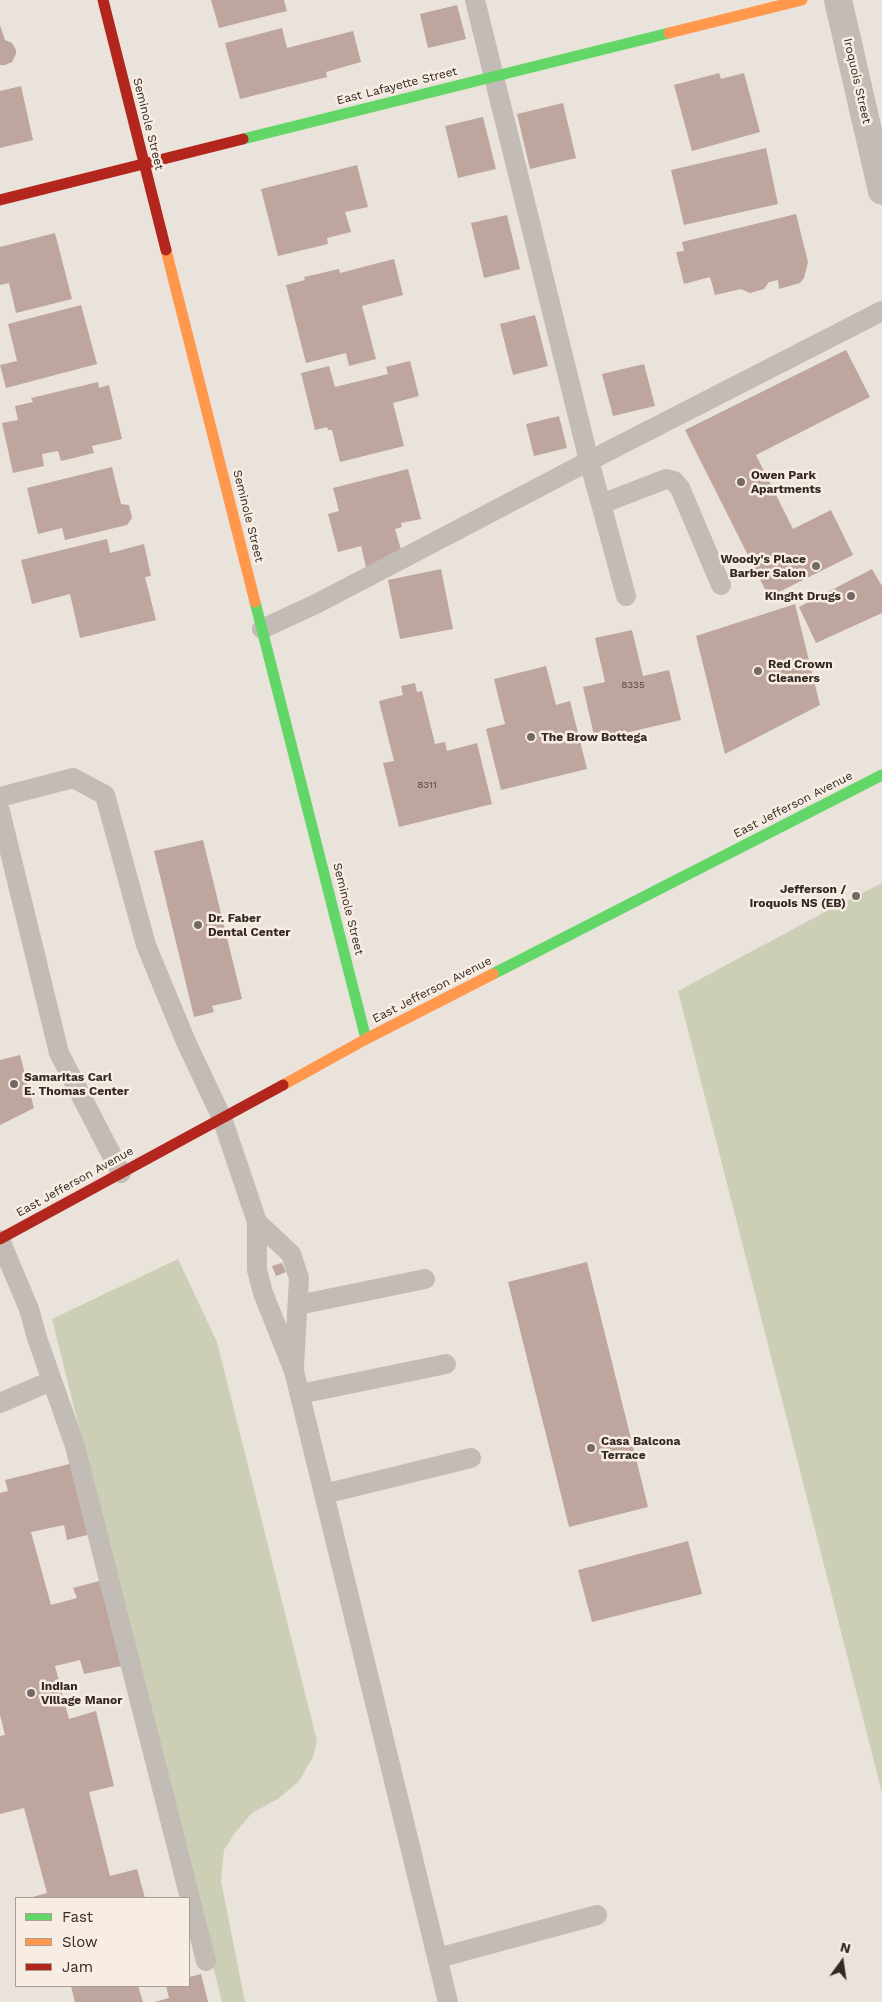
<!DOCTYPE html>
<style>
body{margin:0}
#map{position:relative;width:882px;height:2002px;overflow:hidden;background:#eae3dc;font-family:"Work Sans",sans-serif}
canvas{display:block}
.legend{position:absolute;left:15px;top:1897px;width:175px;height:90px;box-sizing:border-box;background:#f8ede2;border:1px solid #a99e96;margin:0;padding:6px 9px;list-style:none;font-size:15px;color:#332825}
.legend li{display:flex;align-items:center;gap:10px;height:25px}
.legend b{width:25px;border:1px solid #a99e96}
.north{position:absolute;left:817px;top:1937px;width:50px;height:50px;-webkit-text-stroke:4px #f8ede2;paint-order:stroke;rotate:14deg;font-size:14px;font-weight:700;line-height:20px;text-align:center;color:#332825}
.north::after{content:'';display:block;margin:auto;width:18px;height:22px;background:#332825;clip-path:polygon(50% 0,100% 100%,50% 72%,0 100%)}
</style>
<div id="map">
<canvas width="882" height="2002"></canvas>
<ul class="legend">
<li><b style="height:6px;background:#63d668"></b>Fast</li>
<li><b style="height:6px;background:#ff974d"></b>Slow</li>
<li><b style="height:6px;background:#b3261e"></b>Jam</li>
</ul>
<div class="north">N</div>
</div>
<script>
const ctx = document.querySelector('canvas').getContext('2d');
ctx.lineJoin = 'round';
function fillPath(path, color) {
  ctx.fillStyle = color;
  ctx.fill(path, 'evenodd');
}
function trace(path, color, width, dash) {
  ctx.strokeStyle = color;
  ctx.lineWidth = width;
  ctx.lineCap = dash ? 'butt' : 'round';
  ctx.setLineDash(dash || []);
  ctx.stroke(path);
}
function write(font, color, halo, rows, align = 'center') {
  ctx.font = font + ' "Work Sans",sans-serif';
  ctx.lineWidth = 5;
  ctx.setLineDash([]);
  ctx.textBaseline = 'middle';
  ctx.strokeStyle = halo;
  ctx.fillStyle = color;
  for (const [text, x, y, turn = 0] of rows) {
    ctx.save();
    ctx.translate(x, y);
    ctx.rotate((+turn || 0) * Math.PI / 180);
    ctx.textAlign = isNaN(turn) ? turn : align;
    if (halo) ctx.strokeText(text, 0, 0);
    ctx.fillText(text, 0, 0);
    ctx.restore();
  }
}
fillPath(new Path2D(`
 M882,883V1793L678,991L823,913Z
 M178,1259L217,1342L317,1741L313,1757L299,1781L278,1799L252,1813L234,1834L224,1850L221,1881L245,2002H222L52,1319Z`), '#cccfb6');
fillPath(new Path2D(`
 M211,0H284L287,11L219,28Z
 M457,5L466,39L428,48L420,14Z
 M0,25L5,40L12,43L16,50V54L12,62L5,65H0Z
 M282,28L287,48L353,31L361,62L326,72L327,77L240,99L225,43Z
 M719,73L721,79L744,73L760,132L692,151L674,85Z
 M21,86L33,140L0,148V91Z
 M563,103L576,158L530,169L517,114Z
 M483,117L496,169L458,178L445,126Z
 M766,148L778,204L684,225L671,170Z
 M357,165L368,207L345,212L351,232L327,238L328,244L278,256L261,189Z
 M796,214L808,262L804,278L800,283L779,289L778,280L769,282L764,289L750,293L741,289L715,295L710,277L684,284L676,252L684,251L682,242Z
 M507,215L520,269L484,278L471,223Z
 M55,233L72,299L16,313L9,283L0,285V247Z
 M394,259L403,295L362,306L376,359L349,366L346,353L306,363L286,285L305,280L304,277L339,269L340,273Z
 M81,305L97,364L6,388L0,365L17,361L8,324Z
 M535,315L548,366L513,375L500,324Z
 M846,350L870,397L756,455L793,529L831,510L853,555L769,597L685,430Z
 M410,361L419,396L393,403L404,446L340,462L332,430H328L327,427L315,430L301,373L329,366L335,387L388,374L386,367Z
 M644,364L655,406L613,416L602,374Z
 M98,382L99,388L109,385L122,439L92,446L94,453L61,461L58,451L42,454L44,466L13,473L2,423L18,420L15,406L33,402L31,398Z
 M559,416L567,448L534,456L526,424Z
 M112,467L121,504L129,505L132,518L127,525L65,540L62,528L38,534L27,488Z
 M408,469L421,519L401,523L402,527L395,529L402,553L367,571L361,546L338,552L328,514L339,511L333,488Z
 M107,539L110,553L144,544L151,576L145,577L156,620L80,638L70,594L32,604L21,560Z
 M441,569L453,629L400,639L388,580Z
 M872,569L882,586V613L816,643L799,607Z
 M795,604L820,705L725,754L696,636Z
 M632,630L643,676L669,670L681,720L595,740L583,687L605,682L595,638Z
 M546,666L556,705L570,701L587,769L501,790L486,729L505,724L494,679Z
 M415,683L417,692L422,691L435,744L445,742L447,751L477,743L492,804L399,827L383,763L394,761L379,701L403,695L401,686Z
 M203,840L242,999L212,1006L214,1012L194,1017L154,851Z
 M20,1055L34,1108L0,1125V1060Z
 M587,1262L648,1507L569,1527L508,1282Z
 M282,1263L286,1272L276,1276L272,1266Z
 M73,1463L91,1534L67,1540L64,1525L31,1532L51,1605L77,1598L73,1588L103,1580L126,1665L84,1674L80,1660L55,1666L69,1719L96,1711L114,1786L89,1792L110,1876L137,1869L145,1898H29L47,1893L24,1808L0,1814V1736L5,1735L0,1715V1493L8,1491L5,1480Z
 M688,1541L702,1594L592,1622L578,1570Z
 M201,1974L208,2002H154L169,1998L166,1986H189V1977Z
 M71,1986H138L143,2002H75Z`), '#bea59d');
trace(new Path2D(`
 M475,0L589,461L601,504L666,479L674,481L680,488L721,585
 M601,504L626,596
 M262,629L318,603L589,461L882,311
 M0,797L73,778L105,795L146,945L186,1042L222,1118L257,1222V1270L263,1293L294,1371L448,2002
 M0,811L59,1053L121,1173
 M257,1222L291,1254L299,1278L294,1366
 M0,1240L29,1309L37,1338L75,1446L206,1961
 M298,1305L425,1279
 M300,1394L446,1364
 M0,1403L51,1381
 M324,1494L471,1458
 M438,1958L597,1915`), '#c3bbb5', 20);
trace(new Path2D(`
 M838,0L882,191`), '#c3bbb5', 28);
trace(new Path2D(`
 M243,139L669,33
 M255,602L366,1039
 M493,974L882,775`), '#63d668', 11);
trace(new Path2D(`
 M669,33L802,0
 M166,250L255,602
 M283,1085L366,1039L493,974`), '#ff974d', 11);
trace(new Path2D(`
 M103,0L166,250
 M0,200L243,139
 M0,1239L283,1085`), '#b3261e', 11);
for (const [x, y, r, color] of [
 [741,482,5,"#736965"],
 [816,566,5,"#736965"],
 [851,596,5,"#736965"],
 [758,671,5,"#736965"],
 [531,737,5,"#736965"],
 [856,896,5,"#736965"],
 [198,925,5,"#736965"],
 [14,1084,5,"#736965"],
 [591,1448,5,"#736965"],
 [31,1693,5,"#736965"]
]) {
  const dot = new Path2D();
  dot.arc(x, y, r, 0, 2 * Math.PI);
  ctx.fillStyle = color;
  ctx.fill(dot);
  trace(dot, '#f8ede2', 2);
}
write('10px', '#564743', null, [
 ["8335",633,685],
 ["8311",427,785]
]);
write('12px', '#332825', '#f8ede2', [
 ["Iroquois Street",857,81,77],
 ["East Lafayette Street",397,86,-14],
 ["Seminole Street",148,124,76],
 ["Seminole Street",248,516,76],
 ["East Jefferson Avenue",793,805,-27],
 ["Seminole Street",348,909,76],
 ["East Jefferson Avenue",432,990,-27],
 ["East Jefferson Avenue",75,1182,-29]
]);
write('bold 12px', '#332825', '#f8ede2', [
 ["Owen Park",751,475],
 ["Apartments",751,489],
 ["Woody's Place",806,559,"right"],
 ["Barber Salon",806,573,"right"],
 ["Kinght Drugs",841,596,"right"],
 ["Red Crown",768,664],
 ["Cleaners",768,678],
 ["The Brow Bottega",541,737],
 ["Jefferson /",846,889,"right"],
 ["Iroquois NS (EB)",846,903,"right"],
 ["Dr. Faber",208,918],
 ["Dental Center",208,932],
 ["Samaritas Carl",24,1077],
 ["E. Thomas Center",24,1091],
 ["Casa Balcona",601,1441],
 ["Terrace",601,1455],
 ["Indian",41,1686],
 ["Village Manor",41,1700]
], 'left');
</script>
